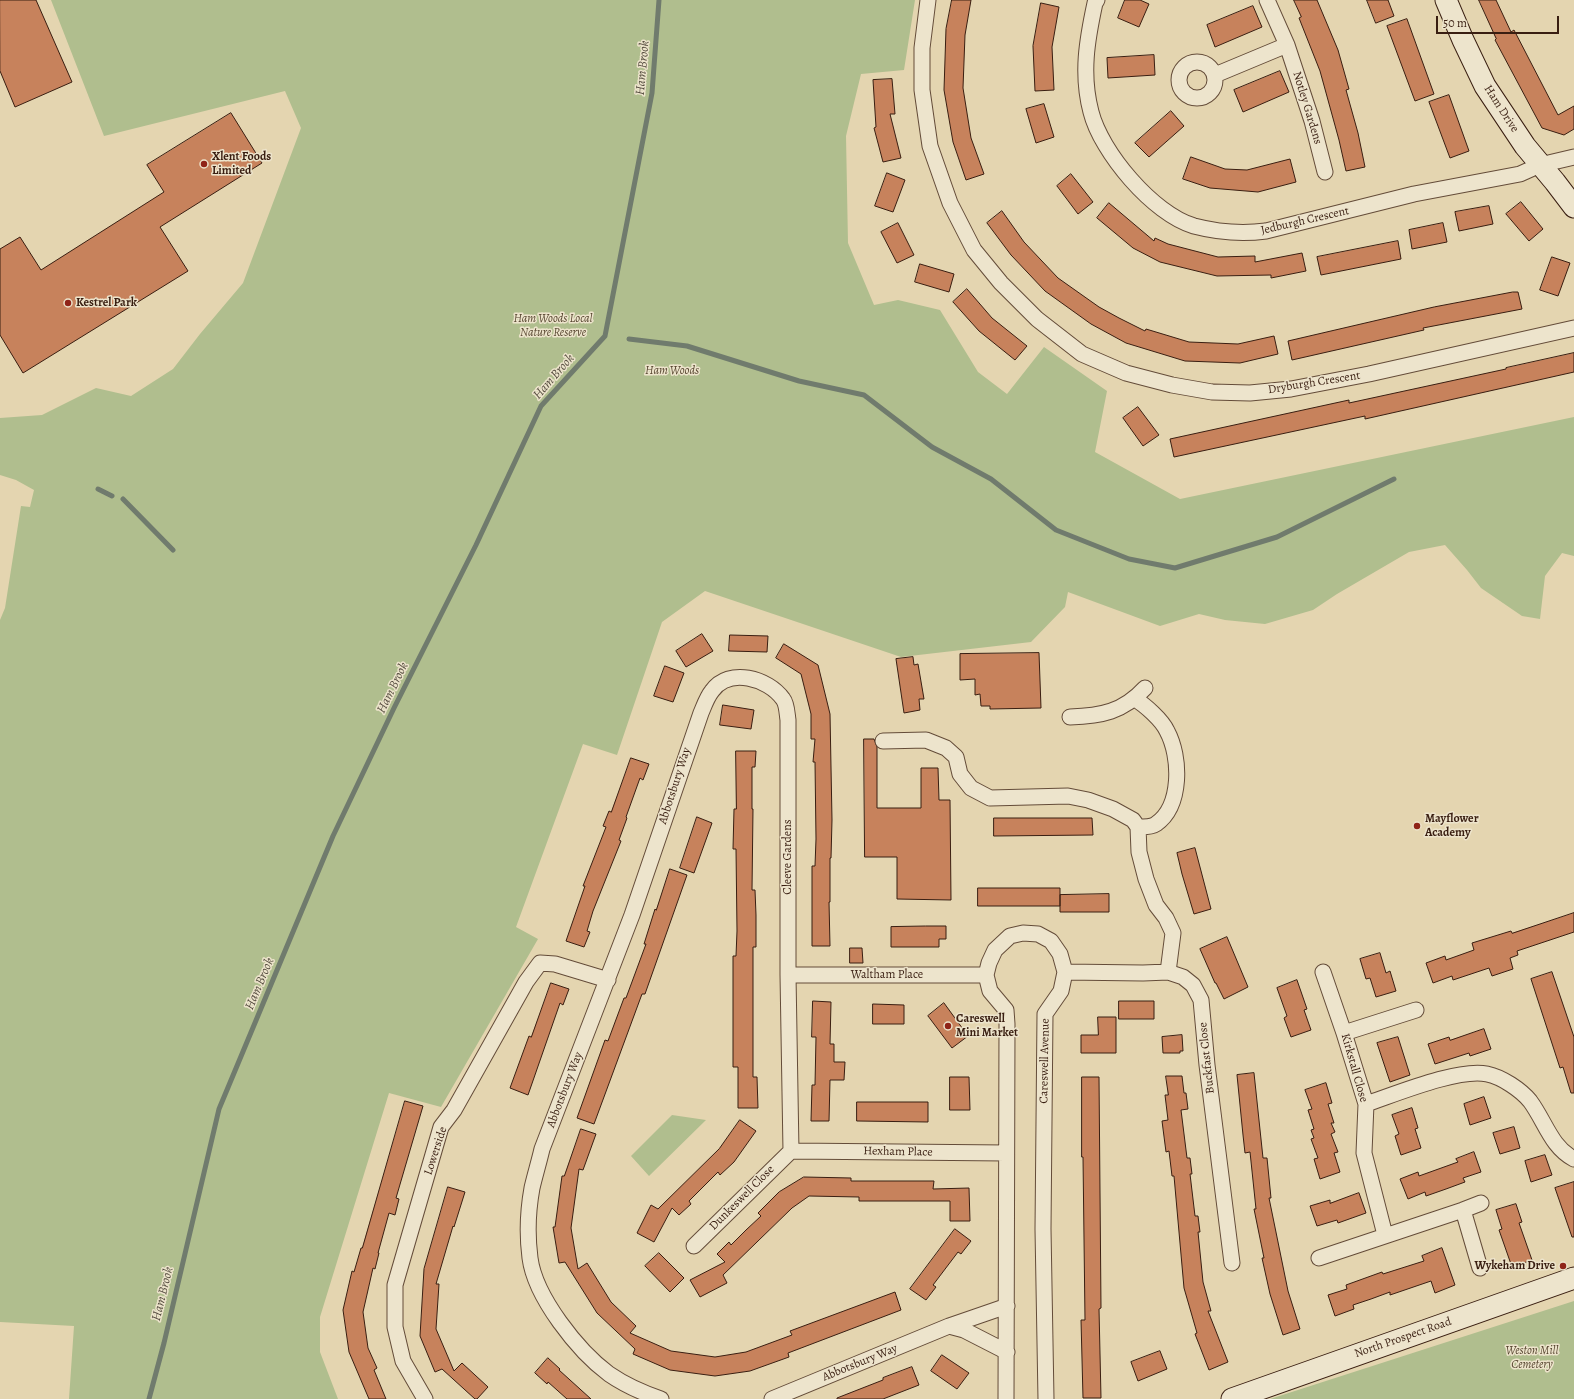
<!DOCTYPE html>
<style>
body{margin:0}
#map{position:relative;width:1574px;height:1399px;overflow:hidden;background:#e4d5b0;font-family:Alegreya,serif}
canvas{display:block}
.scale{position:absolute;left:1436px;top:16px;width:123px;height:18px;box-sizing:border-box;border:2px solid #391e11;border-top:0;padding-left:5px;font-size:12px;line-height:14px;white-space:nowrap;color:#391e11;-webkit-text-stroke:3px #ede4cc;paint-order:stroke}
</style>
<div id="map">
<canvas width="1574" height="1399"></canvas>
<div class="scale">50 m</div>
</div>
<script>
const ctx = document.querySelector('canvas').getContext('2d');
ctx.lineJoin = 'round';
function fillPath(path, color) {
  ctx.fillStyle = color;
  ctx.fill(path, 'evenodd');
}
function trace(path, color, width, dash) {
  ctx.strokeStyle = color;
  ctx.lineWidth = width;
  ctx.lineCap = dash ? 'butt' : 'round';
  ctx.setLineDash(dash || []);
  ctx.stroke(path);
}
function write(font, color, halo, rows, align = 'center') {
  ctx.font = font + ' Alegreya,serif';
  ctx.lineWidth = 3;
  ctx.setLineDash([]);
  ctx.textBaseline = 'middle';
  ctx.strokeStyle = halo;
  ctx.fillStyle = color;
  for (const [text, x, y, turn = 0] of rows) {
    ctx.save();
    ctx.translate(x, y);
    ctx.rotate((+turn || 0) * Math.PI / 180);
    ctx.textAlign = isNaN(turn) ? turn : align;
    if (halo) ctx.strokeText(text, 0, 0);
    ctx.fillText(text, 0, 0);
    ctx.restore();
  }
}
fillPath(new Path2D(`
 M51,0H915L904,70L861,74L846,136L848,243L874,305L898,300L940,310L978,372L1007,394L1044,347L1107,391L1095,452L1180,499L1574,417V556L1562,553L1545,576L1540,619L1522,616L1481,588L1467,570L1445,545L1409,552L1337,594L1313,610L1265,624L1225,620L1199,614L1160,626L1068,592L1065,607L1031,642L901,657L705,591L662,622L617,755L583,744L516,927L538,939L441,1107L389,1093L320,1317V1352L338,1399H69L74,1326L0,1322V620L5,608L21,506L30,507L34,490L16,480L0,475V418L42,415L96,388L131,396L173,369L200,334L243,283L301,128L285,91L104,136Z
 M672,1115L706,1120L649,1176L631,1156Z
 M1574,1301V1399H1270Z`), '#b0be8e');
trace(new Path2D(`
 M629,339L687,346L799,381L864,395L932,447L991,479L1056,530L1129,559L1175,568L1277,537L1394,479
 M98,489L112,496
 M123,499L173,550
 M149,1399L164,1343L219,1109L333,836L394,708L476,545L541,406L605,336L652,93L659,0`), '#707b6d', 5);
const building = new Path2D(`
 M0,0H36L72,82L15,107L0,71Z
 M952,0H971L965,35L963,88L971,138L984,174L966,180L953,142L944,90L946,29Z
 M1125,0H1140L1149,4L1139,27L1118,18Z
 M1294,0H1317L1338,50L1349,89L1346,90L1358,133L1365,167L1346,171L1339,140L1320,71L1299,18L1301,17Z
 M1367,0H1388L1394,16L1376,23Z
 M1479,0H1496L1511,32L1514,30L1558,115L1574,106V129L1564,135L1542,128L1495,40L1496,39Z
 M1041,3L1059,7L1052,47L1054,90L1035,91L1033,46Z
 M1253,6L1262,27L1215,47L1207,25Z
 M1407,19L1434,94L1415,101L1387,26Z
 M1154,55L1155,75L1108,78L1107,58Z
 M1280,71L1289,92L1243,112L1234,90Z
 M892,79L895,114H890L901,158L883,162L874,128L876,127L873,80Z
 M1449,95L1469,151L1450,158L1429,102Z
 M1044,104L1054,137L1036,143L1026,109Z
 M1171,111L1184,126L1149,157L1135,143Z
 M231,113L262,163L160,227L188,271L23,373L0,335V249L20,237L41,270L164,192L147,165Z
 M1191,157L1225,169L1247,170L1290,159L1296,182L1258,192L1210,188L1183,179Z
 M887,173L905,180L893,212L875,206Z
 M1071,174L1093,202L1078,214L1057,186Z
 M1521,202L1543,229L1529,241L1506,214Z
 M1109,203L1154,241L1155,238L1168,244L1218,257L1255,256V262L1302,253L1306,271L1271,278V275L1217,276L1160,262L1133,248L1097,218Z
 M1489,206L1493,224L1459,231L1455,212Z
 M1002,211L1024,242L1058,278L1099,307L1119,318L1145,331L1146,329L1189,342L1238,344L1274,336L1278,354L1240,363L1185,361L1126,343L1091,324L1045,291L1011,255L987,223Z
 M898,223L914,255L897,263L881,232Z
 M1443,223L1447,242L1412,249L1409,230Z
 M1398,241L1401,259L1321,275L1317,257Z
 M1552,257L1570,263L1558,296L1540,290Z
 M920,264L954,274L949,292L915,282Z
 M967,289L992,318L1027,346L1015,360L979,331L953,302Z
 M1513,292H1518L1522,309L1423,328L1424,330L1292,360L1288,341L1434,307Z
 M1574,353V372L1365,419V416L1174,457L1170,439L1349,400V403L1506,369V368Z
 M1138,407L1159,435L1143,446L1123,418Z
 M702,634L713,651L686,667L676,651Z
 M730,635L768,636L767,652L729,651Z
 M784,644L818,665L830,714L832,820L831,858H830V902H829L830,946H812V866H815L816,839L815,762H813L815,739H811V714L801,674L776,658Z
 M1039,653L1041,708L990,709V706H981L980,694L975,695V679L960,680V654Z
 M913,657L914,665L918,664L924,699H919L920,710L904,713L896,659Z
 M665,666L684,673L673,702L654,696Z
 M723,705L754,710L751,729L720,725Z
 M864,739H874L877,747V808H921V768H938L939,800H950L951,900L897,899V857H865Z
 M736,751H756L755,767H752V809H753L752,890H755L756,915V947H753V1077H757L758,1108H738V1067H733V956H736L737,931L736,849H733L734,809H736Z
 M631,758L649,764L643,780L640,778L626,817L627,818L619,840L621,841L593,911L587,931L590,932L584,947L566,941L585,886H583L606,827L603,826L609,811L611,812Z
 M697,817L712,823L694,873L680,868Z
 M994,818H1092L1093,835L994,836Z
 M1195,848L1211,909L1194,914L1182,874L1177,853Z
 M670,869L687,875L645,994H642L594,1124L577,1118L605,1040L608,1041L624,998H626L646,944H644L655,909L656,910Z
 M978,888H1060V906H978Z
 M1109,894V912H1060V895Z
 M1574,913V932L1517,951L1518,955L1510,958L1513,969L1492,976L1489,968L1453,980L1452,976L1433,983L1426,963L1445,956L1446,960L1474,950L1472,943L1511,931L1512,933Z
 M926,926H946V939H939V947H891V927Z
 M1227,937L1248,987L1224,999L1216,983H1215L1200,949Z
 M850,948H862L863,963H850Z
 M1380,953L1386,973L1390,971L1396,991L1376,997L1370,978L1366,979L1360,959Z
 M1552,972L1574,1037V1093H1571L1563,1067L1560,1068L1531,979Z
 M1297,980L1307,1009L1304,1010L1311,1030L1291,1037L1284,1018L1287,1016L1277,988Z
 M551,983L569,989L563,1005L560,1003L528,1095L510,1088L529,1036L531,1037Z
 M813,1001L831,1002L830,1044H834V1062H845L844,1080H830L829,1121H811L812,1085H815L816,1037H812Z
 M1119,1001H1154V1019H1119Z
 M944,1003L968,1036L952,1048L928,1016Z
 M873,1004L904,1005V1024H873Z
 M1098,1017H1116V1053H1081V1035H1098Z
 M1484,1029L1491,1049L1470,1056L1469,1053L1435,1064L1428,1044L1449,1037L1450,1040Z
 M1182,1035L1183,1051H1180V1053H1163L1162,1037Z
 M1398,1037L1410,1075L1390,1082L1377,1043Z
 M1254,1073L1263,1158H1267L1271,1198H1269L1288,1291L1300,1329L1283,1335L1270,1294L1262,1258H1264L1254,1209H1256L1250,1152L1245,1153L1243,1135L1237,1075Z
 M1166,1076H1182L1184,1093H1186L1188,1109L1181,1110L1187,1158H1190L1192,1174H1190L1195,1216H1198L1200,1232H1198L1203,1282L1211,1311H1208L1228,1362L1209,1370L1195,1334L1197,1333L1184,1288L1174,1176H1172L1169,1151L1166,1152L1162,1121L1168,1120L1165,1095H1168Z
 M950,1077H969L970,1110H950Z
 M1082,1077H1099L1101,1308L1099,1309L1101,1398H1083L1081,1320H1085L1083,1157H1082Z
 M1326,1083L1332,1103L1328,1104L1334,1123H1331L1335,1132L1331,1134L1338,1152L1334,1153L1340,1172L1320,1179L1314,1159L1318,1158L1311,1139L1314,1138L1311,1130L1314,1129L1308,1110L1312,1109L1305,1090Z
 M1484,1097L1491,1118L1470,1125L1464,1104Z
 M405,1101L423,1106L396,1198L399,1199L395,1215L389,1213L378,1253H379L375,1269L373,1268L363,1312L368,1348L377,1368L374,1370L386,1399H369L349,1352L343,1310L352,1271L354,1272L361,1248H362Z
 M857,1102H928V1122L857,1121Z
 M1412,1108L1418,1128L1415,1129L1421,1148L1401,1155L1395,1136L1399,1134L1392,1115Z
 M740,1120L756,1131L734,1162L720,1175L718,1172L689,1201L691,1204L679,1215L672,1208L654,1242L637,1233L651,1205L658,1209L719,1149Z
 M1514,1127L1520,1148L1500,1154L1493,1133Z
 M581,1129L596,1134L583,1170L579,1169L571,1228L578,1269L587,1263L611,1302L636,1326L630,1333L671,1351L715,1357L746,1352L792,1335L790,1331L895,1292L901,1310L788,1353L789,1357L750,1371L715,1376L670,1370L633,1354L635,1349L597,1313L565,1262L559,1263L553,1227H555L562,1176H564Z
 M1474,1152L1481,1172L1463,1178L1465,1182L1446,1189L1426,1196L1425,1192L1408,1199L1400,1179L1418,1172L1419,1176L1458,1162L1456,1159Z
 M1545,1155L1552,1175L1531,1182L1525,1161Z
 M804,1177L851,1178V1181H934L933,1189L969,1188L970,1221H950V1201H859V1197L809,1196L792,1208L723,1275L727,1283L700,1297L690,1280L725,1262L717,1254L729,1242L731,1245L746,1230L761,1216L758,1213L779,1192Z
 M1574,1182V1237H1572L1555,1188Z
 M448,1187L465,1192L454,1227L453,1226L436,1284H439L436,1329L454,1371L462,1363L488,1387L477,1399H475L442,1369L435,1372L420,1336L424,1269Z
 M1359,1193L1366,1213L1338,1223L1337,1220L1317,1226L1310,1206L1330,1200V1203Z
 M1516,1204L1522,1222L1519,1223L1532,1260L1512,1267L1499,1230L1502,1229L1496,1210Z
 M955,1229L971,1241L961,1254L958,1252L933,1285L936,1287L926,1300L910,1289Z
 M1442,1248L1455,1285L1435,1293L1431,1281L1390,1295V1292L1371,1299L1353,1305L1354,1309L1335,1316L1328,1295L1347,1289L1346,1285L1382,1272L1383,1274L1424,1261L1422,1256Z
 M659,1253L684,1278L670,1292L645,1266Z
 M1160,1351L1167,1369L1138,1381L1131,1362Z
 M942,1355L969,1373L957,1389L931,1371Z
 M548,1358L560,1369L559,1370L591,1399H567L548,1382L547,1384L535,1373Z
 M912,1367L919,1385L883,1399H837V1398L883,1380V1378Z`);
fillPath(building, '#c7825c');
trace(building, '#391e11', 1);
const street = new Path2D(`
 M928,0L922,48V90L930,146L950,203L974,250L1001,283L1037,319L1082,354L1126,373L1172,385L1212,392L1250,393L1291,389L1369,374L1574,328
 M1097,0L1095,3C1087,40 1081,74 1091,112C1101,152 1153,214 1194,226C1217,232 1243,234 1266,231L1414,194L1520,174L1540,165L1574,157
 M1267,0L1287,45L1312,121L1325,172
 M1179 80a18 18 0 1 1 36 0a18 18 0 1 1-36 0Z
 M1215,75L1287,45
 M1135,699C1145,705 1162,720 1167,731C1181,757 1182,806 1156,824C1152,827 1143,827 1138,827
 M1070,717C1101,716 1123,712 1145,688
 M883,741L926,740L946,748L956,757L960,774L971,788L990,798L1068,796L1088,800L1113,809L1133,820L1138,827L1139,852L1146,879L1156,905L1166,918L1173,933L1168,972
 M1065,972L1143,973L1168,972L1183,977L1193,985L1201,1000L1207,1065L1232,1263
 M1323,972L1344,1033L1366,1104L1364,1153L1385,1235
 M788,975H986
 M1344,1033L1416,1010
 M1366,1104C1396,1094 1458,1068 1487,1074C1502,1077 1521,1090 1530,1101C1545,1121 1551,1147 1574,1159
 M791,1151L1006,1153
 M1463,1210L1481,1203
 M694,1246L791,1151
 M1319,1258L1463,1210L1480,1268
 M949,1326L964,1330L1007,1352
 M425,1399L403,1361L395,1327V1285L441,1127L454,1110L526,982L540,963L555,964L608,980
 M661,1399C643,1393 625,1385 609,1374C578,1351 535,1297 530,1258C527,1235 528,1210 532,1188C535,1175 539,1162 542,1149L632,915L701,713C704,706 707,697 712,691C729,667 768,678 783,699C787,704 787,714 788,720V975L791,1151
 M772,1399L949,1326L1007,1306
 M1006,1399L1007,1024L1006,1010L990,991L986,975L989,963L995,950L1010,936L1023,933L1038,934L1051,941L1060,954L1065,972L1061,991L1045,1014L1043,1229L1046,1399`);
const secondary = new Path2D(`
 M1446,0L1463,40L1485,86L1525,146L1555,182L1574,207
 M1232,1399L1574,1278`);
trace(street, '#644c39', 17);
trace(secondary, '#391e11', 23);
trace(street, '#ede4cc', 15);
trace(secondary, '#ede4cc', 21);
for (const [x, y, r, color] of [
 [204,164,4,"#8f2418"],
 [68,303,4,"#8f2418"],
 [1417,826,4,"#8f2418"],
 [948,1026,4,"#8f2418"],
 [1563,1266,4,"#8f2418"]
]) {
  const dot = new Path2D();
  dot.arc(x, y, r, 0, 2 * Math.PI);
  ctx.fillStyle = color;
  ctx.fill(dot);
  trace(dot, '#ede4cc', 1.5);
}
write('12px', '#391e11', '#ede4cc', [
 ["Notley Gardens",1307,108,73],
 ["Ham Drive",1501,109,57],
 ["Jedburgh Crescent",1305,221,-13],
 ["Dryburgh Crescent",1314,383,-9],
 ["Abbotsbury Way",675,786,-72],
 ["Cleeve Gardens",788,857,-90],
 ["Waltham Place",887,975],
 ["Buckfast Close",1207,1058,-96],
 ["Careswell Avenue",1045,1061,-89],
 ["Kirkstall Close",1354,1068,74],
 ["Abbotsbury Way",565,1090,-69],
 ["Lowerside",436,1151,-72],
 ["Hexham Place",898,1152,1],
 ["Dunkeswell Close",742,1198,-45],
 ["North Prospect Road",1403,1338,-19],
 ["Abbotsbury Way",860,1363,-22]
]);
write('bold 12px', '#391e11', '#ede4cc', [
 ["Xlent Foods",212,157],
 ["Limited",212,171],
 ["Kestrel Park",76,303],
 ["Mayflower",1425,819],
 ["Academy",1425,833],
 ["Careswell",956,1019],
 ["Mini Market",956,1033],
 ["Wykeham Drive",1555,1266,"right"]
], 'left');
write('italic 12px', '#574630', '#ede4cc', [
 ["Ham Woods Local",553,319],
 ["Nature Reserve",553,333],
 ["Ham Woods",672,371],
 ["Weston Mill",1532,1351],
 ["Cemetery",1532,1365]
]);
write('italic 13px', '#554c3f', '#ede4cc', [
 ["Ham Brook",643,68,-85],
 ["Ham Brook",554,377,-49],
 ["Ham Brook",393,688,-64],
 ["Ham Brook",260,984,-67],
 ["Ham Brook",163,1294,-76]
]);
</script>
